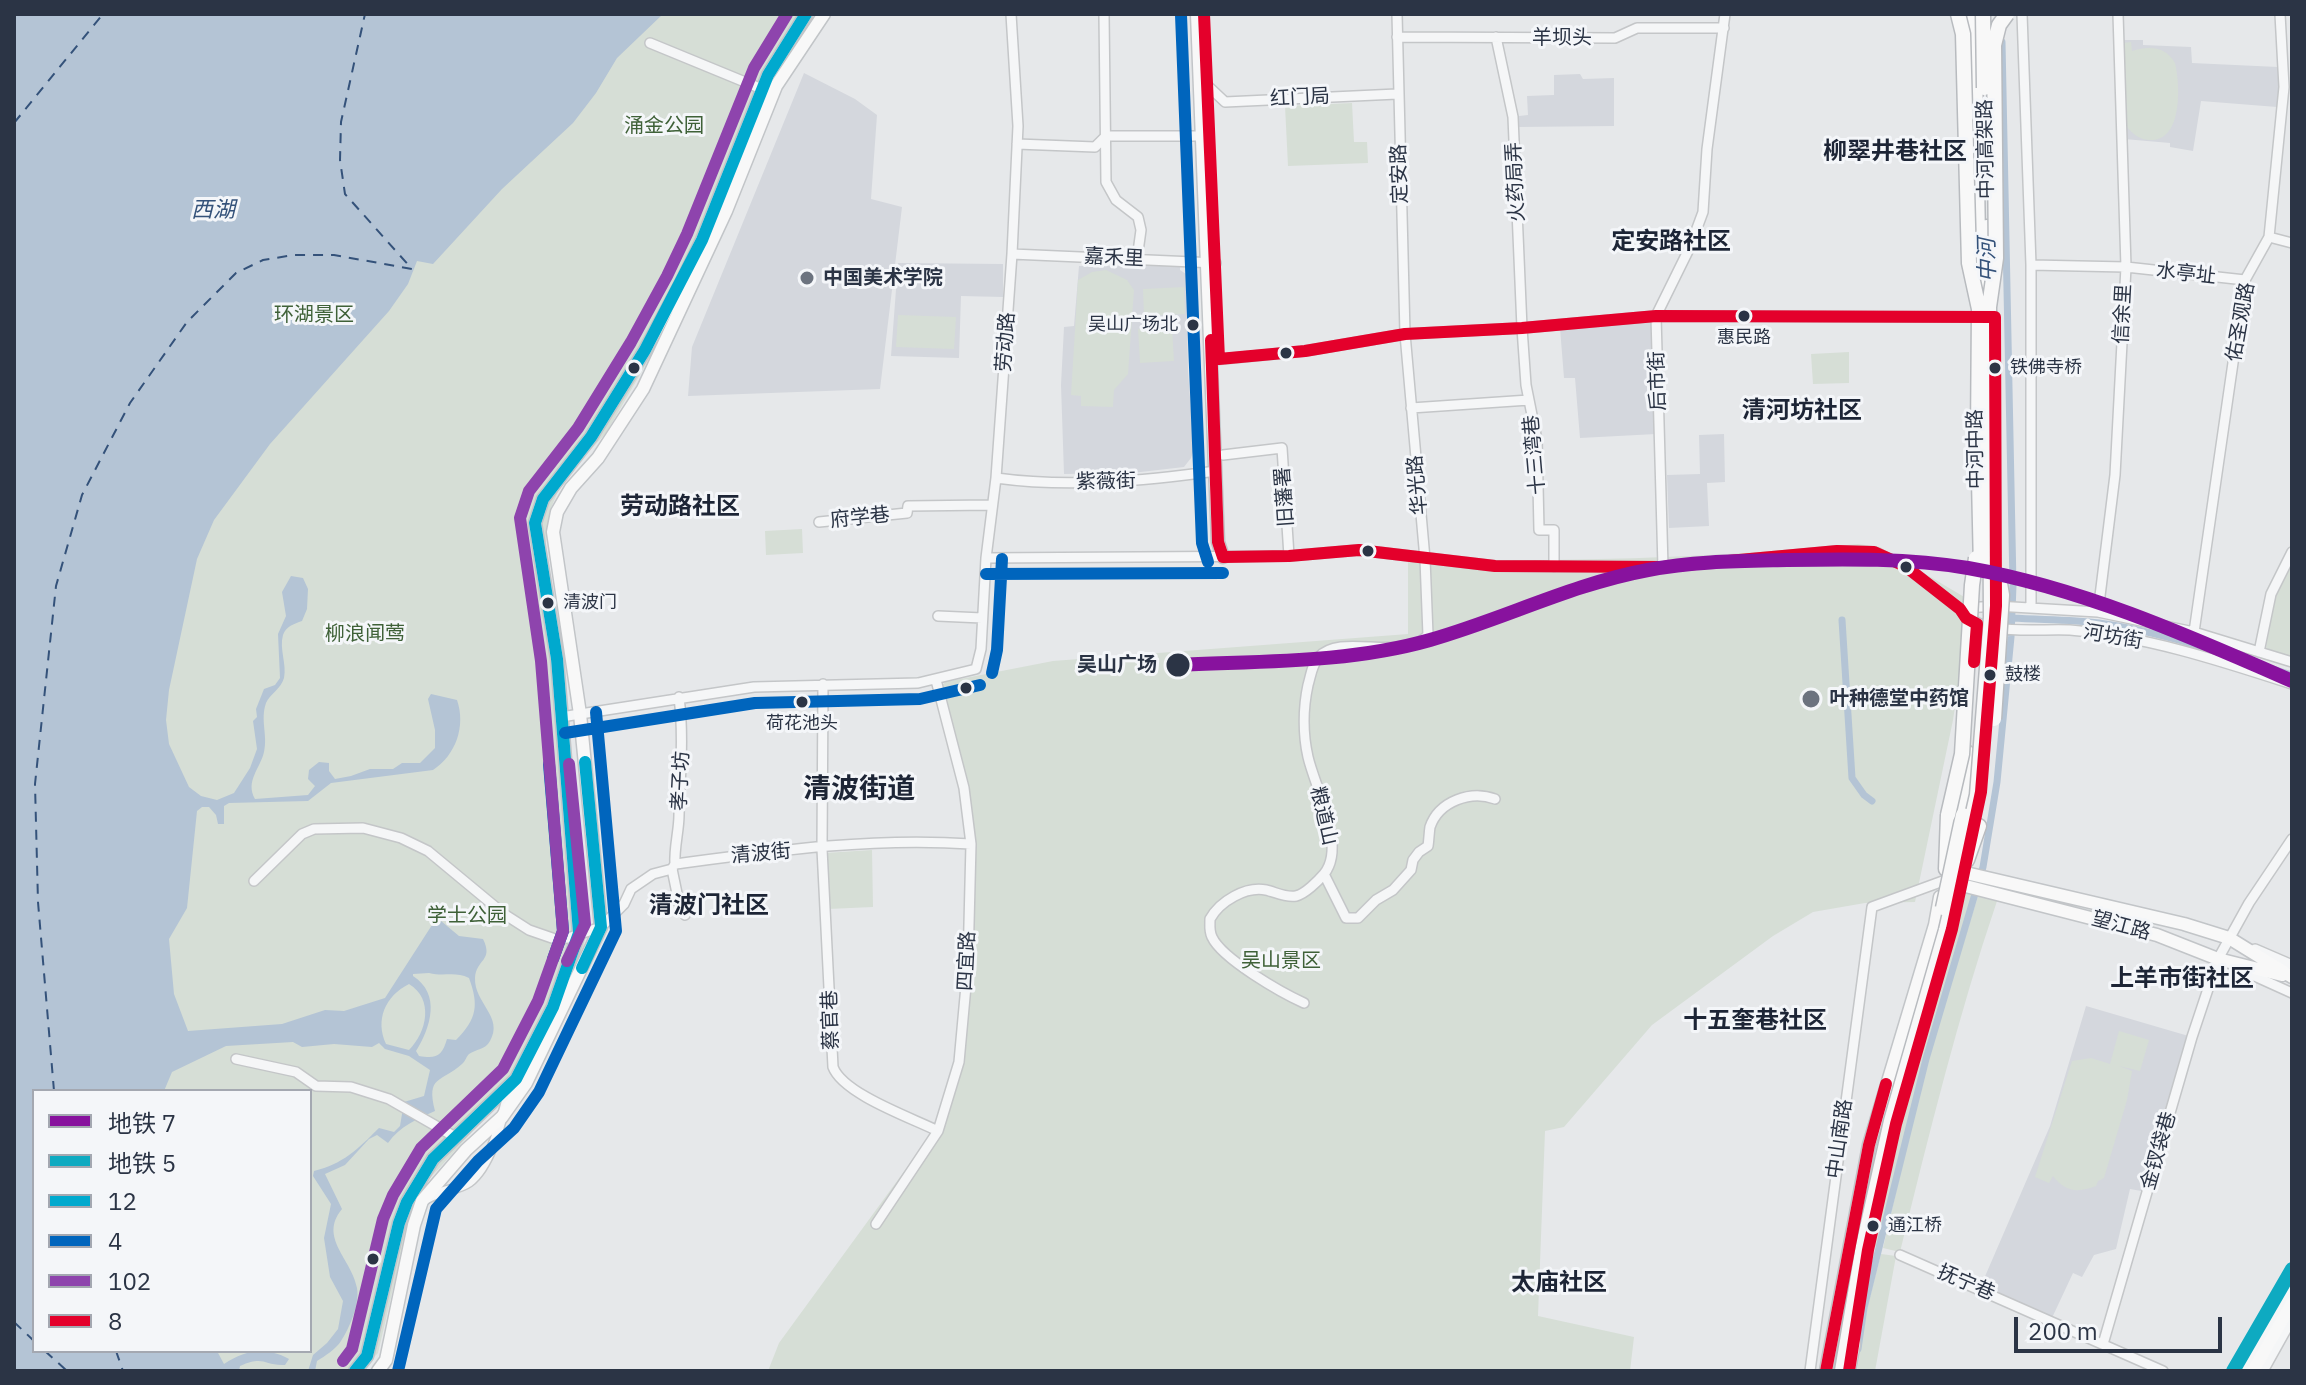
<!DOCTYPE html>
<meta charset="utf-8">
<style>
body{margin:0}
#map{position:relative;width:2306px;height:1385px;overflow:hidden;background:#e6e8ea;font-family:"IBM Plex Sans","Noto Sans SC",sans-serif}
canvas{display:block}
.frame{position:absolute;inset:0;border:16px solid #2b3445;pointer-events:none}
.legend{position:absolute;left:32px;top:1089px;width:280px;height:264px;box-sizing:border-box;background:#f4f6f9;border:2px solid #a4a8b1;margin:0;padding:10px 14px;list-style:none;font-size:24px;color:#2b3445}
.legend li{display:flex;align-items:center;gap:16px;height:40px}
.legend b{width:40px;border:2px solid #a4a8b1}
.scale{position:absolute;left:2014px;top:1317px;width:208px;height:36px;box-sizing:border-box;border:4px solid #2b3445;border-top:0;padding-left:10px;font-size:24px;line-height:28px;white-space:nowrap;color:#2b3445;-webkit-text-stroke:6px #f4f6f9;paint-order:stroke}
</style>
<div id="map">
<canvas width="2306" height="1385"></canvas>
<div class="frame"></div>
<ul class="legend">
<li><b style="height:10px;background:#88129e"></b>地铁 7</li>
<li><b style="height:10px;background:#0eaac1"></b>地铁 5</li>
<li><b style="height:10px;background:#00a9ce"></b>12</li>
<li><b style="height:10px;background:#0065bd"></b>4</li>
<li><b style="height:10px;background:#8e44ad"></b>102</li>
<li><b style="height:10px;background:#e4002b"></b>8</li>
</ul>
<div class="scale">200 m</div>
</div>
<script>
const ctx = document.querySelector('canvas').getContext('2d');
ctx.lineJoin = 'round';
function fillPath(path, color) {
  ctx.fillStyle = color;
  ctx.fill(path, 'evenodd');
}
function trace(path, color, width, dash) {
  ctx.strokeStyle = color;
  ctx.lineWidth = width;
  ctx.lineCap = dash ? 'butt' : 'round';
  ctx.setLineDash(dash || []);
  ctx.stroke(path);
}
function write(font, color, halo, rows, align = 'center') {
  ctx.font = font + ' "IBM Plex Sans","Noto Sans SC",sans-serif';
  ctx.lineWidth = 6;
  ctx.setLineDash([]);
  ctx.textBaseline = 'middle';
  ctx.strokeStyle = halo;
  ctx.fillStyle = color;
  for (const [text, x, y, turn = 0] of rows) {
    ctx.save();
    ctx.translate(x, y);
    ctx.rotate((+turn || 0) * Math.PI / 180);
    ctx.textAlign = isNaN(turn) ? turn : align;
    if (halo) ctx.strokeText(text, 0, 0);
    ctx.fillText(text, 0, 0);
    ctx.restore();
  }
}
fillPath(new Path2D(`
 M2121,40H2143V45L2191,47L2192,63L2278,67L2280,86L2277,107L2201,101L2193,151L2170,147V143L2124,139Z
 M804,73L855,99L877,115L871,199L902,207L880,389L688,396L692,347Z
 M1580,74L1583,79L1614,78V126L1519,127V116L1528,115L1527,96L1554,95V75Z
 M898,263L1003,264V297L961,296L959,358L891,356Z
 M1180,265V270L1186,274L1188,372L1194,449L1191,458L1184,467L1132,473L1064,474L1061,385L1064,327L1074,326L1079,266Z
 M1653,320L1656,434L1580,438L1575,378H1564L1560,328Z
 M1724,434L1725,482L1707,483L1709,526L1669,528L1667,475L1700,474L1699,435Z
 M2086,1006L2192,1037L2147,1192L2130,1189L2116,1249L2094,1255L2082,1277L2073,1273L2051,1320L1980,1288L2050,1126Z`), '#d4d7dd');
fillPath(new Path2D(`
 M14,14H802L762,93L663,335L606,433L563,480L550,510L545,548L588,916L583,953L525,1074L422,1187L412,1207L378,1353L361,1371H14ZM34,1091H310V1351H34Z
 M2131,42L2132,51C2149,46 2165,46 2175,63C2180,83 2183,138 2153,140C2141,141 2134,135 2126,126L2123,43Z
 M1352,103L1354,142H1367L1368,163L1288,166L1285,106Z
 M1106,270L1127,280L1134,290L1128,374L1114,390L1113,407L1081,406V396L1071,395L1078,280L1092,272Z
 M1184,287L1185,314L1144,316L1143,289Z
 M898,315L956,317L954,349L896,347Z
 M1172,327L1174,361L1140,363L1138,329Z
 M1849,352V383L1813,384L1811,354Z
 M802,529L803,553L766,555L765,531Z
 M1858,544L1880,547L1971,601L1953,720L1915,902L1865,903L1813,912L1773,936L1652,1025L1564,1127L1545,1131L1538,1316L1634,1337L1630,1371H768L779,1343L943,1118L964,1028L970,813L938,691L945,682L1053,661L1408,634V561C1558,561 1708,559 1858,544Z
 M2292,556V658L2266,648L2275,596Z
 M872,850L873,907L828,909L825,853Z
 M1962,888L1974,893L1923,1059L1878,1247L1872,1246L1899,1124L1953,932Z
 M1979,893L1997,901C1958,1016 1929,1134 1900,1252L1883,1248L1927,1059Z
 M2119,1031L2149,1040L2140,1071L2119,1066L2132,1071L2127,1100L2104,1178L2098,1181L2096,1186C2078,1193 2065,1192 2053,1176L2049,1183L2035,1177L2072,1061L2091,1058L2110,1064Z
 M1881,1254L1896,1256L1875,1371H1857L1867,1308Z`), '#d6ded6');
fillPath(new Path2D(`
 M14,14H663L617,58L596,93L573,123L502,189L433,264L417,261L408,284L389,311L270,444L214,520L197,559L169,690L166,720L169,744L189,787L201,796L217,800L234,793L250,768L257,749L253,721L257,717L256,709L264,689L275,685L280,678L278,634L286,616L282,592L291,576L303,578L308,589L307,609L302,621C294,624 286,626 283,635C279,649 287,664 284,678C281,689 270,694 266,703C260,720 268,735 264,752C260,769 245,781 255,799L308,795L315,786L308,779L309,770L319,762L329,763V771L335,779L351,776L370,769H393L402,763H420L435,748V730L428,699L431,694L457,700C466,726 456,755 433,770L331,783L308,801L229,803L224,806V824H218L216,815L209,807H202L197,811L187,908L169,939L174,994L188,1031L282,1024L325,1010L344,1011L385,998L432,925L441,921L459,936L483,939C494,961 476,959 475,978C474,1003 504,1017 490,1041C485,1050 476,1049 469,1054C466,1057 465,1062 462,1064C441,1083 426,1075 435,1111C417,1119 400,1126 388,1143L377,1135L369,1139L345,1165L325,1174L342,1209C318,1238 352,1259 357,1288C360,1304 349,1329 341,1341C336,1349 325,1356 317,1361L315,1371H308L313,1355L327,1343L338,1329L343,1301L330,1277L324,1238L331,1204L313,1176L314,1171C343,1164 358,1149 379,1128L394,1132L400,1126L404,1102L424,1096L430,1070L409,1056L385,1049L379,1043L372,1047L334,1044L302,1047L293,1042L226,1046L172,1072L164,1091H34V1351H217L224,1364C246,1350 264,1346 289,1359L285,1365C263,1366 265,1355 240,1366L239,1371H14ZM429,973C444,977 455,971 469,978C479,1005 477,1019 456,1040L447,1039C442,1056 437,1059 419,1056L416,1051C431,1027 441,994 413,976V974ZM409,984C434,999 427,1032 409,1050L386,1044C375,1020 385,996 409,984Z`), '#b4c4d5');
trace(new Path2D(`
 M2012,618C2041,620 2070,619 2099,623C2165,632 2229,656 2292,675
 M1842,620L1852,778L1864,795L1872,801
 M1858,1349L1864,1308L1926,1059L1983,867L1997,782L2011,637L2013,585L2002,42`), '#b4c4d5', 7);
trace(new Path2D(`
 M14,123L103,14
 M54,1091L38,902L35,784L56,586L82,495L130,403L187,322L236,273L263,260L294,255H334L412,269L345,194L340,160L341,122L365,14
 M14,1322L34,1341
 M45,1351L67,1371
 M116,1351L123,1371`), '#34527a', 2, [10, 8]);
const minor = new Path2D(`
 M1104,14L1106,182L1116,200L1138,217L1141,230L1137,259
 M2022,14L2031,265V608
 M1397,37L1615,38L1637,28H1724
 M1496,37L1513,117L1522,328L1526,385L1537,440L1539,530H1554V567
 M650,43L762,89
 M1208,86L1225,102L1397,94
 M1017,144L1095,147L1106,136H1203
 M2269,237L2292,243
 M1012,254L1216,263
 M2031,265L2126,267L2245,280
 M1212,360L1305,351L1405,334L1522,328L1656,316L1983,317
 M1411,408L1529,400
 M1223,455L1282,448L1289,556
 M996,478C1069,488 1143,481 1216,471
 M819,522L907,513L908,506L990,505
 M986,558L1289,556L1359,550L1495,566L1663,567L1837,551L1874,552L1905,566L1960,609C1980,638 2038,628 2070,630C2145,636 2221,661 2292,684
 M1663,567L1656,316L1690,247L1703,212L1707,149L1725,14
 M1966,608L1996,606L2098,612L2194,632L2292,662
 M2098,612L2115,475L2126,267L2118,14
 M938,616L982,618
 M2194,632L2245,280L2269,237L2284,87L2280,14
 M2259,652L2271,594L2292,552
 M823,684L822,849L833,1067C843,1094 912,1118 938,1131
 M561,717L754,687L918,683L976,669L981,649L986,558L996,478L1012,254L1018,126L1011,14
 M675,864C674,847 679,831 679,815C680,775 684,737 679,697
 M672,869L679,903L685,915
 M1324,874L1346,918H1358L1376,900L1393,890L1411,870L1413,860L1419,852L1428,846C1429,840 1429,833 1430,827C1439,801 1471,790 1495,799
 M254,881L302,834L314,829L363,828L401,838L428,851L504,914L529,930L555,939L568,938L601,927L624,904L631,889L653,874L672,869L675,864C773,851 872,837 971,844
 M2255,949L2292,965
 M2239,969L2292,993
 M1304,1003C1282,993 1222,959 1212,937C1209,931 1210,925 1210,919C1220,901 1246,886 1266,890C1275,892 1286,898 1296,896C1305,894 1318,881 1324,874C1347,846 1315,788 1308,757C1303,735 1303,708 1308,685C1311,675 1312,664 1319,657C1341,632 1403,663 1428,635L1425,559L1405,334L1397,14
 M236,1059L296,1072L316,1086L351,1087L389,1099L457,1138
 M428,1198C441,1190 458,1190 469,1182C493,1164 503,1112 511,1084
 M876,1224L938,1131L959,1062L968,964L971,844L964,788L936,680
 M1900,1255L2163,1371
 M2103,1344L2192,1037L2218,959L2249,903L2292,839
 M1810,1371L1872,907L1943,881
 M2245,1371L2292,1288
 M2263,1371L2292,1319`);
const major = new Path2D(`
 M1197,14L1218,542L1223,557
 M1957,824L1964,795L1968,752
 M1953,870L2184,924L2229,938L2292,977
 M1950,882L2157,935L2218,959L2282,975
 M355,1371L367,1356L399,1223L407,1202L433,1159L516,1079L553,1007L579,933L557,659L535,523L543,499L591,437L645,350L681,283L702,240L768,75L806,14
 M378,1371L386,1360L414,1225L422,1201L466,1150L502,1117L526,1083L601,927L580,714L553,532L557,512L571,488L598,458L643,389L726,211L776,86L824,14
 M1826,1371L1869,1145L1935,925L1940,897
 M1849,1371L1854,1343
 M2253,1371L2292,1303`);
const highway = new Path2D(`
 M1974,14L1979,294
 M1987,227L1989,279
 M1967,860L1979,826
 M1946,869L1948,815`);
trace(minor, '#c4c6c8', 12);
trace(major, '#c2c5c8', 15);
trace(highway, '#b8bbbf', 17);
trace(minor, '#f5f6f7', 9);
trace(major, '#f8f8f8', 12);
trace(highway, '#f8f8f8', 14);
const highwayBridge = new Path2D(`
 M1958,14L1963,34L1969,263L1979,309L1978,436L1981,568
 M1983,14L1984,88
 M1994,719L2002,595L1998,572
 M1948,815L1962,754L1972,585L1976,558
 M1943,908L1963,815
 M1842,1371L1863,1246L1891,1121L1946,930L1977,795L1991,617L1989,307L1996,258L1994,45L1999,25L2007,14`);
trace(highwayBridge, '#b8bbbf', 17, []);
trace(highwayBridge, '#f8f8f8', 14);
trace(new Path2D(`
 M582,968L601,927L585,762
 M355,1371L367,1356L399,1223L407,1202L433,1159L516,1079L553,1007L579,933L557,659L535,523L543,499L591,437L645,350L702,240L768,75L806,14`), '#00a9ce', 12);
trace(new Path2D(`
 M1181,15L1202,543L1208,562
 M986,574L1223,573
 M992,673L997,650L1002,559
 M565,733L755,703L920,699L980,685
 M549,764L563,931L553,959
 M398,1371L436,1209L478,1161L514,1128L539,1092L616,931L596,712`), '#0065bd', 12);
trace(new Path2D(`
 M567,961L585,924L569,764
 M343,1361L352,1349L383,1219L393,1195L421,1148L503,1069L538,1001L563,931L541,661L520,518L529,491L578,428L631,342L667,276L687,234L754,68L787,14`), '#8e44ad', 12);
trace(new Path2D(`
 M1204,14L1219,359L1305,351L1405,334L1522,328L1656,316L1995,317L1996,606L1981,792L1952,929L1896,1124L1868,1250L1849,1371
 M1211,340L1218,542L1223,557L1289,556L1359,550L1495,566L1663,567L1837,551L1874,552L1905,566L1960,609L1966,618L1977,624L1974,662
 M1826,1371L1869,1145L1886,1084`), '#e4002b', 12);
trace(new Path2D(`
 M1178,665C1262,661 1349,663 1430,640C1504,619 1572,584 1648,570C1694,561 1741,561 1787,560C1847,559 1908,558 1968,568C2081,588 2187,635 2292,681`), '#88129e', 14);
trace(new Path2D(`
 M2233,1371L2292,1269`), '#0eaac1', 14);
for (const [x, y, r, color] of [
 [807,278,8,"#6c737f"],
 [1744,316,7,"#2b3445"],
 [1193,325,7,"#2b3445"],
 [1286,353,7,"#2b3445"],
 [634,368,7,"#2b3445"],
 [1995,368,7,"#2b3445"],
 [1368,551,7,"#2b3445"],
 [1906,567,7,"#2b3445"],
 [548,603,7,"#2b3445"],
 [1178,665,13,"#2b3445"],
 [1990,675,7,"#2b3445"],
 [966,688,7,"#2b3445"],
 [1811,699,10,"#6c737f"],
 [802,702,7,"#2b3445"],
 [1873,1226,7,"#2b3445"],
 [373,1259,7,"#2b3445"]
]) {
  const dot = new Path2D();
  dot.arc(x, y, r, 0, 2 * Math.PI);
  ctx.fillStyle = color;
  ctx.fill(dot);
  trace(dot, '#f4f6f9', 3);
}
write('18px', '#2b3445', '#f4f6f9', [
 ["吴山广场北",1178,325,"right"],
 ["惠民路",1744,338,"center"],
 ["铁佛寺桥",2010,368],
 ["清波门",563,603],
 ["鼓楼",2005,675],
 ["荷花池头",802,724,"center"],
 ["通江桥",1888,1226]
], 'left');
write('20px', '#2b3445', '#f4f6f9', [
 ["羊坝头",1562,38],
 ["红门局",1300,98,-3],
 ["中河高架路",1986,149,-91],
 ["定安路",1400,174,-92],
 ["火药局弄",1516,182,-93],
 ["嘉禾里",1114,258,3],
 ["水亭址",2186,274,6],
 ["信余里",2123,314,-87],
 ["佑圣观路",2241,322,-80],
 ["劳动路",1006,342,-86],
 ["后市街",1658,381,-92],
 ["中河中路",1976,449,-91],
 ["十三湾巷",1535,455,-95],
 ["紫薇街",1106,482,-1],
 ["华光路",1418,485,-95],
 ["旧藩署",1285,497,-94],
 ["府学巷",860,518,-6],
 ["河坊街",2113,637,10],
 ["孝子坊",681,781,-87],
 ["粮道山",1323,816,77],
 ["清波街",761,854,-5],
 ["望江路",2121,926,15],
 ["四宜路",967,961,-87],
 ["蔡官巷",831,1020,-92],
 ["中山南路",1840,1139,-82],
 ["金钗袋巷",2159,1151,-74],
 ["抚宁巷",1966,1283,23]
]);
write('20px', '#3f6138', '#f4f6f9', [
 ["涌金公园",664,126],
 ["环湖景区",314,315],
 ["柳浪闻莺",365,634],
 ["学士公园",467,916],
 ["吴山景区",1281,961]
]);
write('bold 20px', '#2b3445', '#f4f6f9', [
 ["中国美术学院",823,278],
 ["叶种德堂中药馆",1829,699]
], 'left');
write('bold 20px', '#2b3445', '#f4f6f9', [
 ["吴山广场",1157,665]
], 'right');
write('italic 22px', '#34527a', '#f4f6f9', [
 ["西湖",213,211],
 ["中河",1988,260,-91]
]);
write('bold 24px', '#1d2536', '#f4f6f9', [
 ["柳翠井巷社区",1895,152],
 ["定安路社区",1671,242],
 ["清河坊社区",1802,411],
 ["劳动路社区",680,507],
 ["清波门社区",709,906],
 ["上羊市街社区",2182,979],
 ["十五奎巷社区",1755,1021],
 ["太庙社区",1559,1283]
]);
write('bold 28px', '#1d2536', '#f4f6f9', [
 ["清波街道",859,790]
]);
</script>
